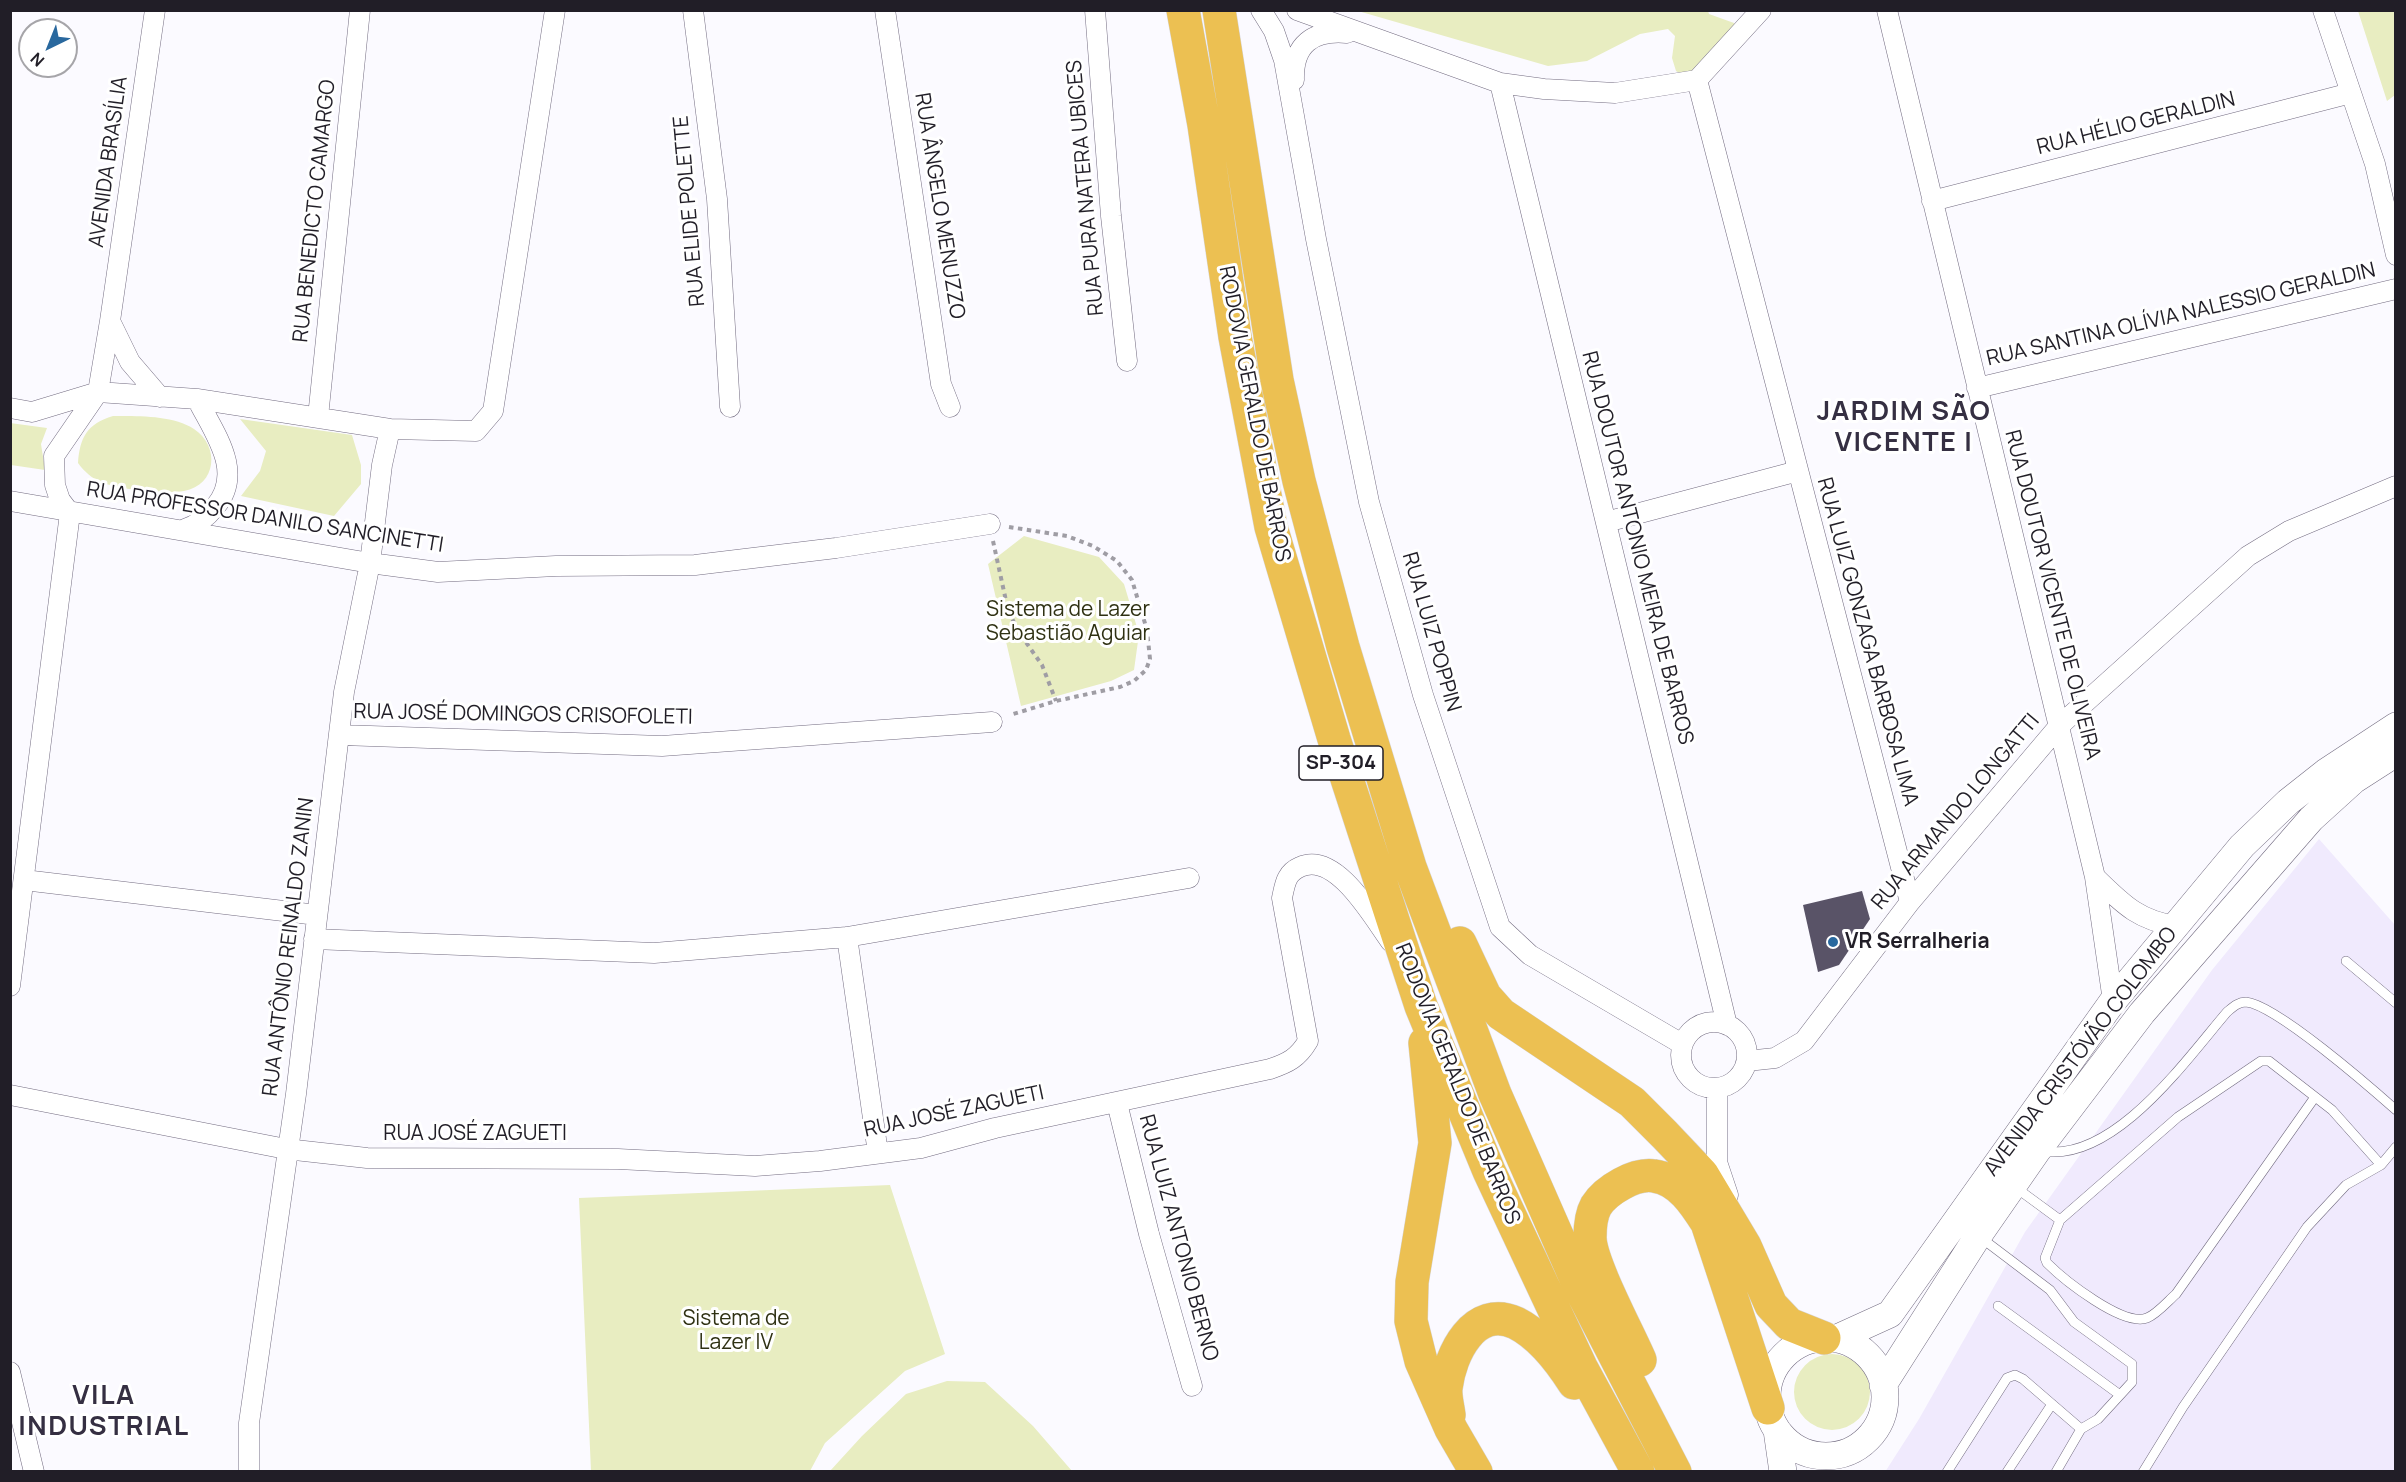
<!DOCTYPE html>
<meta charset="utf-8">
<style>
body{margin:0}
#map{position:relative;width:2406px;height:1482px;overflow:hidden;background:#fbfaff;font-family:Manrope,sans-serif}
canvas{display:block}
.frame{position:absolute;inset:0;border:12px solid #211e27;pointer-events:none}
.north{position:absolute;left:18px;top:18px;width:60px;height:60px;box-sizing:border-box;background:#fff;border:2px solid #a6a5a9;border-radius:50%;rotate:223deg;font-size:16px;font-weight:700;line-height:24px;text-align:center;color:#211e27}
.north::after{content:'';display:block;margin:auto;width:21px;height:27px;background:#29689e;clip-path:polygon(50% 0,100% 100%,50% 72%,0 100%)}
</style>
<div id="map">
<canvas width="2406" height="1482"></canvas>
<div class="frame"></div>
<div class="north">N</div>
</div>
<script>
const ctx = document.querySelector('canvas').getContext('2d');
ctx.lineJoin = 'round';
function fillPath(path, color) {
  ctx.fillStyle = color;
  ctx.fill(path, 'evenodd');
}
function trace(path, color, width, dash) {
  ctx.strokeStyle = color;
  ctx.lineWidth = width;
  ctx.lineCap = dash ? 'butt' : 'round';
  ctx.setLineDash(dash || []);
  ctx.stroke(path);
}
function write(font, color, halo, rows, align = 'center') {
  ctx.font = font + ' Manrope,sans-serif';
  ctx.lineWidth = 6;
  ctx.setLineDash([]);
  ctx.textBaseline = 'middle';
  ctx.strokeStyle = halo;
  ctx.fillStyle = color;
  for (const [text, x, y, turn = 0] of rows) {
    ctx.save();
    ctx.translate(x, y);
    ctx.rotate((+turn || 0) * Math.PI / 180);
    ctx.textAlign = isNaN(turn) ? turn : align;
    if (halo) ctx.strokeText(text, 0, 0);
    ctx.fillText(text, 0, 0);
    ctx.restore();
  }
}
fillPath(new Path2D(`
 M2319,839L2395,925V1471L1885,1472L1919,1419L2025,1232L2212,970Z`), '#f0eafd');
fillPath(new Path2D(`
 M1358,11H1708L1709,14L1734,23L1742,37L1686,77L1676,71L1672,58L1675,36L1668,29L1640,34L1587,61L1548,66Z
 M2358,11H2395V95L2387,101Z
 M113,416C137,416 173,415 194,429C220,446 217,485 184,491C167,494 146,491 129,489C106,485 92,482 78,463C80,437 87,424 113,416Z
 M240,419L352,435L361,465V484L334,516L241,496L260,471L266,451Z
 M10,423L47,428L41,444L45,470L11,465Z
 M1024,536L1099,557L1124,584L1139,634L1134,670L1111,681L1021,706L988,564Z
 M890,1185L945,1354L905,1371L825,1443L810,1471H591L579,1198Z
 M1794 1392a38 38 0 1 1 76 0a38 38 0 1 1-76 0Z
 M947,1381L985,1382L1033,1426L1072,1471H830L862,1436L906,1394Z`), '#e8edc1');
fillPath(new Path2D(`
 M1862,891L1870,919L1839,965L1818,972L1803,905Z`), '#595367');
const lane = new Path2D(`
 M2346,961L2396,1003
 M2041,1151C2113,1164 2185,1061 2227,1012C2233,1007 2238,1002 2246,1002C2276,1005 2370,1087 2396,1110
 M2381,1165L2396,1147
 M2015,1187L2060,1220
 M1980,1237L2050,1290L2074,1322L2132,1364V1382L2098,1419L2081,1429L2056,1472
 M1998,1306L2120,1395
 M1947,1472L2007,1378L2015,1375L2023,1379L2081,1429
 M2007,1472L2052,1404
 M2143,1472L2183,1407L2307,1227L2346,1185L2381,1165L2332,1110L2269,1061H2261L2178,1117L2060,1220L2045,1258L2047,1263C2064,1280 2123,1327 2147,1318C2157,1314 2168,1301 2176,1294L2315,1097`);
const street = new Path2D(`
 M693,10L717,199L730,407
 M885,10L941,384L950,407
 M1095,10L1111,216L1127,361
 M1261,10L1274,31L1284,60L1316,239L1369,502L1423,695L1500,927L1530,955L1682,1044
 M1297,10L1500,83L1544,89L1615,93L1697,80L1761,10
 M1887,10L2095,877L2113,1001
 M2323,10L2375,164L2396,255
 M1294,80C1293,44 1313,30 1347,33
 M1697,80L1910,902
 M1500,83L1727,1025
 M1932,201L2351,93
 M110,321L155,10
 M1977,388L2396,289
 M10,408L32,412L98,392L197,399L390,429L476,431L493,411L555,10
 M318,417L360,10
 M10,501L370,563L438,572L556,566L695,565L836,548L990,524
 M1606,522L1798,471
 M185,529C197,525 207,517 215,507C245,472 214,433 197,399
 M341,735L662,746L992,722
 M2095,877C2122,903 2137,920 2176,926
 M24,880L317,915
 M847,937L878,1153
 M314,939L654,953L847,937L1189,878
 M10,986L70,513L60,500L55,485L54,456L98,392L110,321L130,362L160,397
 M1681 1055a33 33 0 1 1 66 0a33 33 0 1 1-66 0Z
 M1747,1061L1775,1058L1804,1041L1910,902L2059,726L2248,556L2289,531L2396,486
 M1717,1089V1162L1728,1195
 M10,1095L286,1149L367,1158L618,1159L755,1166L820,1161L921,1148L995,1128L1270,1069C1288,1063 1298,1058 1308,1041L1282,898C1285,884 1286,873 1300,867C1336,850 1374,919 1391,942
 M1117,1103L1149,1234L1192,1386
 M10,1372L34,1472
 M249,1472V1423L296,1094L344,692L370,563L382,465L390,429`);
const secondary = new Path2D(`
 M1767 1397a59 59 0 1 1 118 0a59 59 0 1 1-118 0Z
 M1835,1339L1890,1314L2113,1001L2242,846L2288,802L2326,772L2396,726
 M1883,1385L1978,1236L2037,1151L2142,1013L2311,819L2354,780L2396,753
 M1777,1430L1783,1472`);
const highway = new Path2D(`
 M1183,10L1204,125L1235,337L1271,527L1334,739L1421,1006L1489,1171L1581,1367L1638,1472
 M1219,10L1277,380L1299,481L1343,647L1410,867L1495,1094L1581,1290L1675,1472
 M1460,943L1485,996L1501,1014L1632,1102L1665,1135L1702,1174L1745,1246L1771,1305L1789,1324L1824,1338
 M1425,1043L1435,1143L1412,1282L1411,1321L1421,1361L1451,1429L1476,1472
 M1640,1360C1628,1332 1591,1264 1590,1238C1590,1228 1591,1215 1596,1206C1606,1190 1635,1173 1654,1176C1679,1179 1695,1204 1707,1223L1768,1408
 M1449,1415C1448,1407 1445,1396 1446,1388C1450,1354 1474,1304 1516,1323C1540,1335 1560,1361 1574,1383`);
trace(lane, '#736c81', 10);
trace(street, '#736c81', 21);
trace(secondary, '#736c81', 28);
trace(highway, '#d7d6d8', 34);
trace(new Path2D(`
 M1009,527L1067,536L1093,546L1117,561L1132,580L1147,630L1150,659L1146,670L1134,681L1120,687L1056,701L1010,715
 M993,541L1008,610L1018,631L1042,665L1056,701`), '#9f9da4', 4, [4.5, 4.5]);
trace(lane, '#fff', 9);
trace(street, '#fff', 20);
trace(secondary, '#fff', 27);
trace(highway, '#ecc052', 33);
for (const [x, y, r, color] of [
 [1833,942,6,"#29689e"]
]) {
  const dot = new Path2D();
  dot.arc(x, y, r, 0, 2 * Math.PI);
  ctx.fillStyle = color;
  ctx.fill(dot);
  trace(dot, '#fff', 2);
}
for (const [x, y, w] of [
 [1341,763,84]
]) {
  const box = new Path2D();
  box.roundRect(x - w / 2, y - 17, w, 34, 4.5);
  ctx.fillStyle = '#fff';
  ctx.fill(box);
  trace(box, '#211e27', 1.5);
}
write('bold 20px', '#211e27', null, [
 ["SP-304",1341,763]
]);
write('21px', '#211e27', '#fff', [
 ["RUA HÉLIO GERALDIN",2136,124,-14],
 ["AVENIDA BRASÍLIA",109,162,-82],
 ["RUA PURA NATERA UBICES",1086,188,-95],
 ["RUA ÂNGELO MENUZZO",939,206,81],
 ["RUA BENEDICTO CAMARGO",315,211,-84],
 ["RUA ELIDE POLETTE",690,211,-95],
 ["RUA SANTINA OLÍVIA NALESSIO GERALDIN",2181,315,-13],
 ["RODOVIA GERALDO DE BARROS",1254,414,79],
 ["RUA PROFESSOR DANILO SANCINETTI",265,518,9],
 ["RUA DOUTOR ANTONIO MEIRA DE BARROS",1637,548,76],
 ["RUA DOUTOR VICENTE DE OLIVEIRA",2052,595,76],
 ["RUA LUIZ POPPIN",1431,632,74],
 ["RUA LUIZ GONZAGA BARBOSA LIMA",1867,642,75],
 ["RUA JOSÉ DOMINGOS CRISOFOLETI",523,715,1],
 ["RUA ARMANDO LONGATTI",1956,812,-50],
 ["RUA ANTÔNIO REINALDO ZANIN",289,947,-83],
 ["AVENIDA CRISTÓVÃO COLOMBO",2081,1052,-53],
 ["RODOVIA GERALDO DE BARROS",1457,1084,68],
 ["RUA JOSÉ ZAGUETI",954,1112,-12],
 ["RUA JOSÉ ZAGUETI",475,1134],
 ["RUA LUIZ ANTONIO BERNO",1178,1238,75]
]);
write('21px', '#2f3113', '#fff', [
 ["Sistema de Lazer",1068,610],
 ["Sebastião Aguiar",1068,634],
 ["Sistema de",736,1319],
 ["Lazer IV",736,1343]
]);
write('bold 21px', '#211e27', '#fff', [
 ["VR Serralheria",1845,942]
], 'left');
ctx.letterSpacing = '1.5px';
write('bold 27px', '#352f42', '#fff', [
 ["JARDIM SÃO",1904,412],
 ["VICENTE I",1904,443],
 ["VILA",104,1396],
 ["INDUSTRIAL",104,1427]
]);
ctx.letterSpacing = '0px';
</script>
